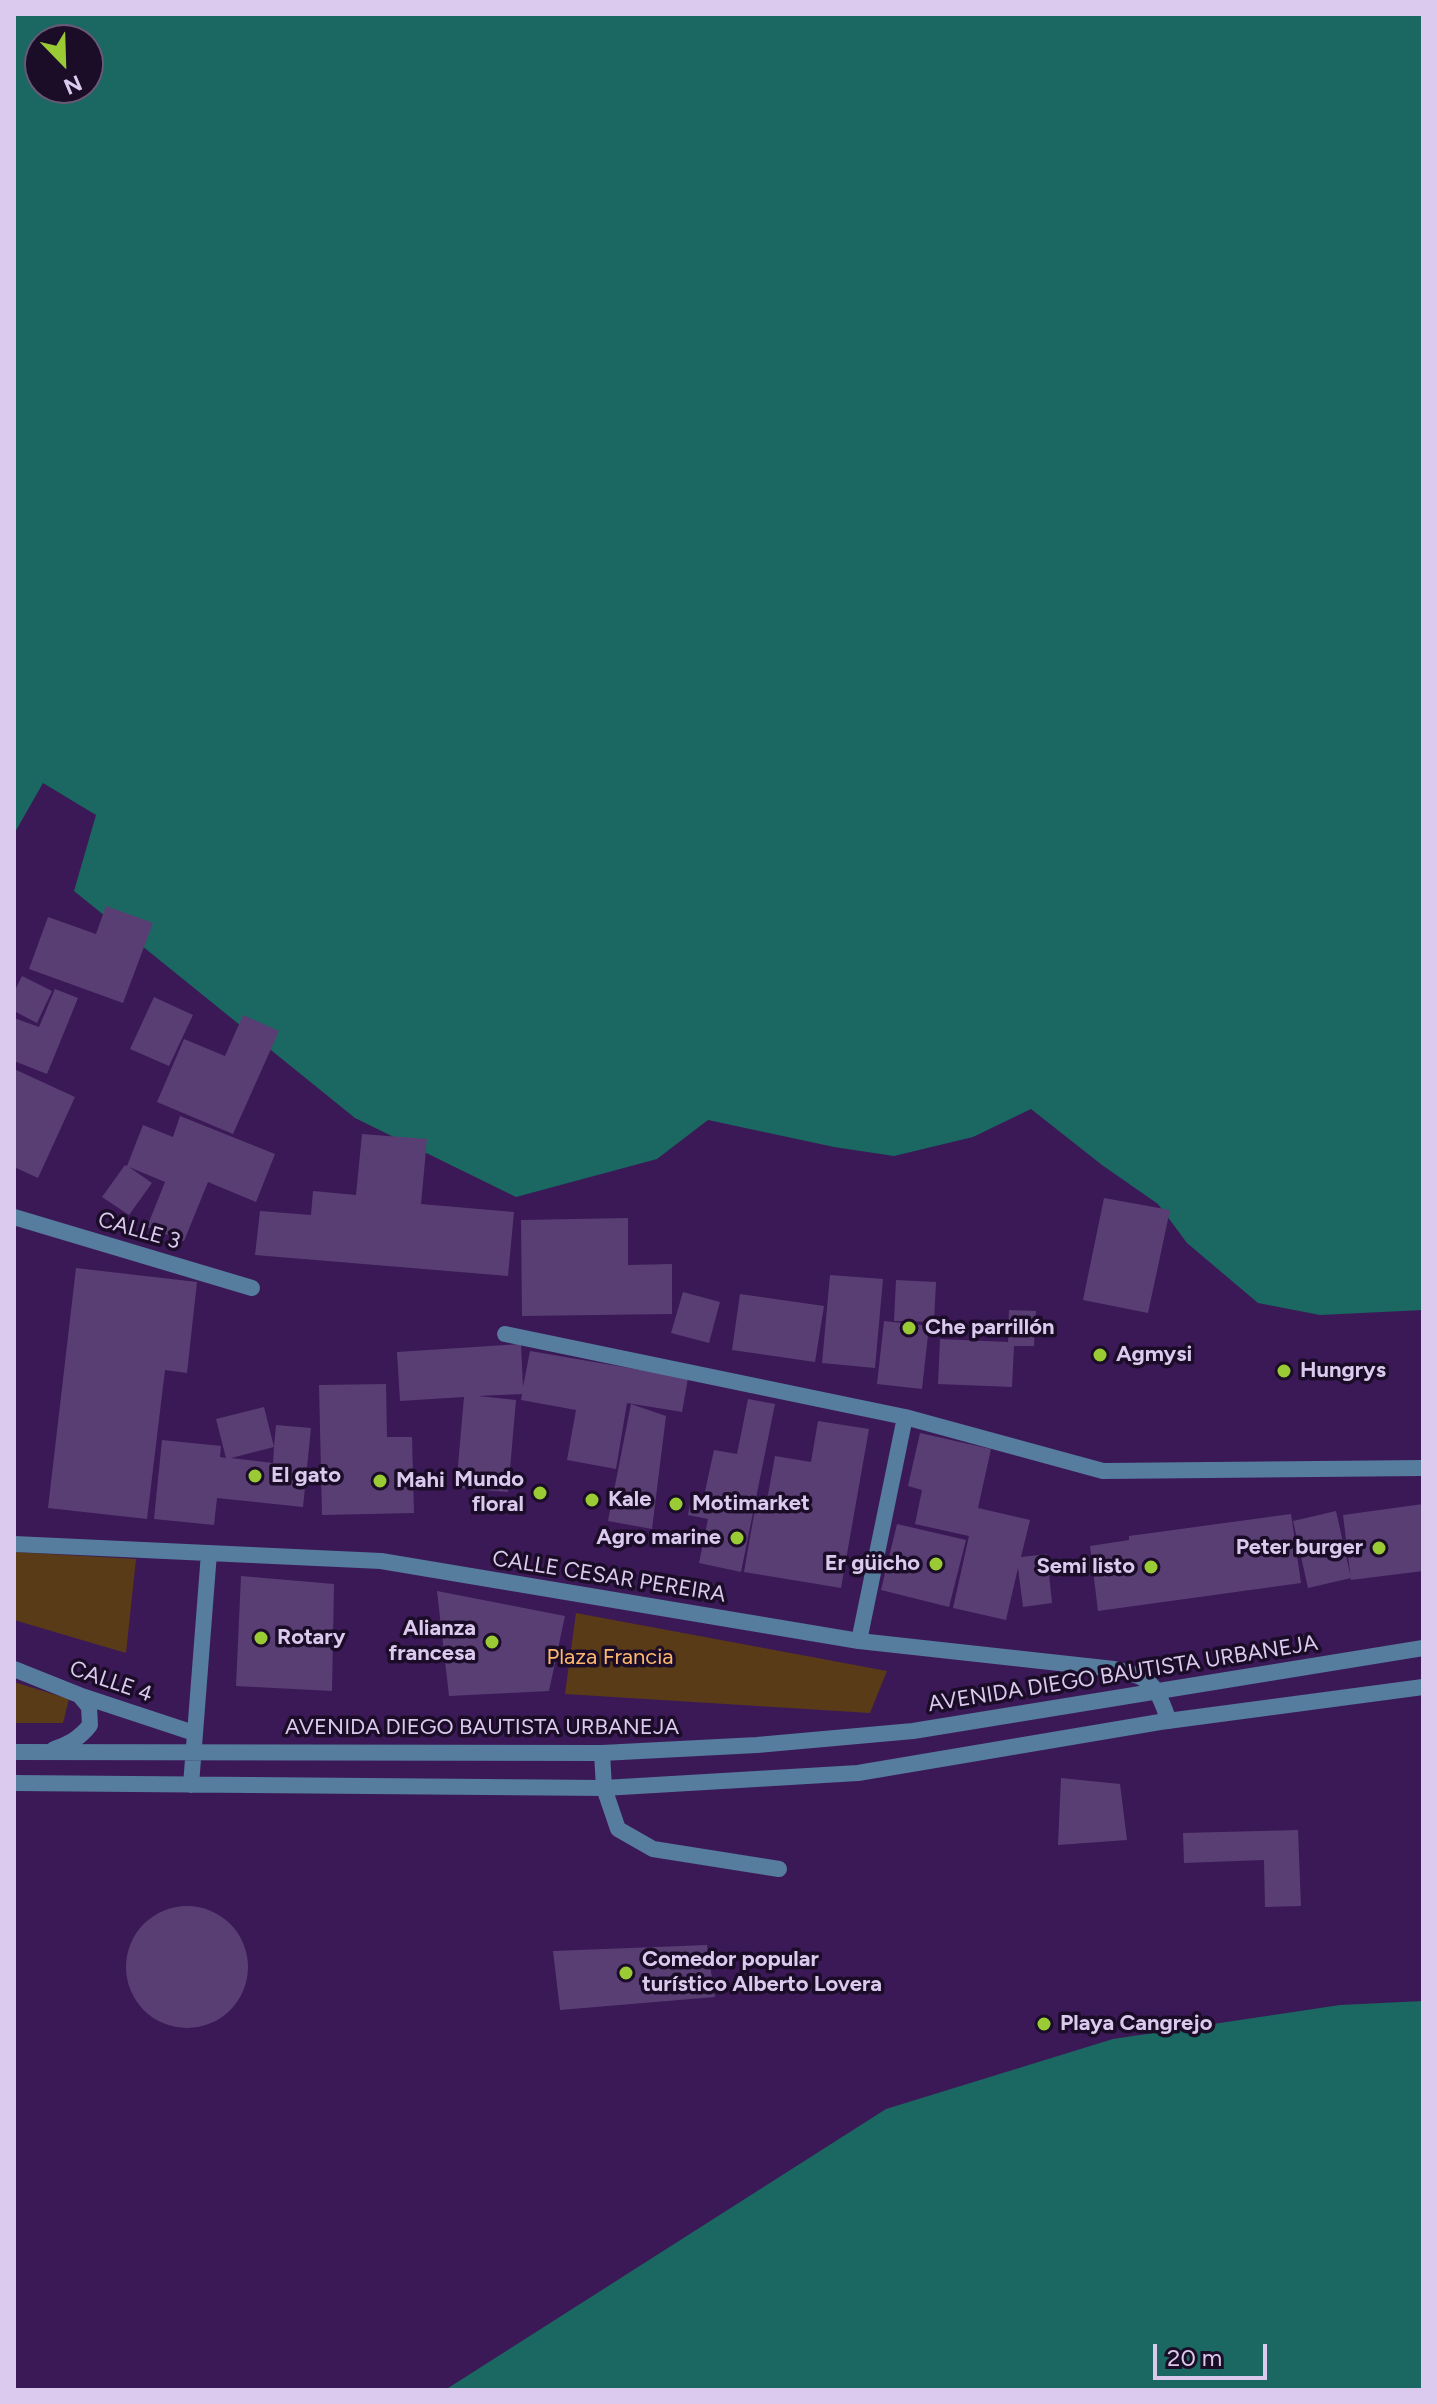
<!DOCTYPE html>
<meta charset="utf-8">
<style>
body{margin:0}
#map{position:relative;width:1437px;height:2404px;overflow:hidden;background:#3b1956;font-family:Figtree,sans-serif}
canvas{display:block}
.frame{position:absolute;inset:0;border:16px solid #dbc9ee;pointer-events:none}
.north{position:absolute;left:24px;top:24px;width:80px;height:80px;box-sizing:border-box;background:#1b0d28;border:2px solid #685877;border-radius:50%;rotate:157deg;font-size:22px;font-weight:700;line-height:32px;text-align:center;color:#dbc9ee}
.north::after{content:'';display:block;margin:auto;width:28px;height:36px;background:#9acb35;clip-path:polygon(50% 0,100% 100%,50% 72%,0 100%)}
.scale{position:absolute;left:1153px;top:2344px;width:114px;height:36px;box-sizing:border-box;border:4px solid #dbc9ee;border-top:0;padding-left:10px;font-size:24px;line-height:28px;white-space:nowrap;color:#dbc9ee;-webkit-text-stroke:6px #1b0d28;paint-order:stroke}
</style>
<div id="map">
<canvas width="1437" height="2404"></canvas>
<div class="frame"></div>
<div class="north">N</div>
<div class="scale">20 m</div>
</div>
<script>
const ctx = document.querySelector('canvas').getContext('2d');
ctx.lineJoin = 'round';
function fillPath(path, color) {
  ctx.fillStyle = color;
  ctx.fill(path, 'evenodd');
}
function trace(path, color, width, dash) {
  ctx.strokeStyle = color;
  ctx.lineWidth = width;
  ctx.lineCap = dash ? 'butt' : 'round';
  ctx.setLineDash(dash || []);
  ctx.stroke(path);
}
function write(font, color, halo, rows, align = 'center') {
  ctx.font = font + ' Figtree,sans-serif';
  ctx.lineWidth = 7;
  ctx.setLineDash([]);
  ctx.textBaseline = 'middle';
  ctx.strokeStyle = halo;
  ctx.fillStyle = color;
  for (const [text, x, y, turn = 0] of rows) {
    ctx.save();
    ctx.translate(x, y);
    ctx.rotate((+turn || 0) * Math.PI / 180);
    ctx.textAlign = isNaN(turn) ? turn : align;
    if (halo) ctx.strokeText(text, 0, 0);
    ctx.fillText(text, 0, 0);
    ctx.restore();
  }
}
fillPath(new Path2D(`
 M14,1552L136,1559L126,1653L14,1620Z
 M576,1613L887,1671L870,1713L565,1694Z
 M14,1682L69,1699L63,1723H14Z`), '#5a3b18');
fillPath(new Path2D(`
 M14,14H1423V1310L1320,1315L1258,1303L1187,1243L1158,1204L1102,1165L1031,1109L973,1137L894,1156L834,1147L708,1120L657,1159L516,1197L355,1118L74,891L96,815L43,783L14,834ZM40,40H88V88H40Z
 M1423,2001V2390H445L886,2109L1113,2039L1340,2005Z`), '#1a6861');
fillPath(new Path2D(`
 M106,906L153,923L123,1003L29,969L48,917L96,934Z
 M22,976L52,991L37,1023L14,1011V992Z
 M55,989L78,998L47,1074L14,1061V1018L39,1027Z
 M154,997L193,1015L169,1066L130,1049Z
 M243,1015L279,1031L233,1134L157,1102L184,1039L225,1056Z
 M14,1069L75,1097L38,1178L14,1167Z
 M180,1116L275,1154L256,1202L208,1182L184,1241L147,1227L165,1182L129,1167L152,1183L129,1215L102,1197L125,1165L127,1166L143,1125L173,1137Z
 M362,1134L427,1139L421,1204L514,1212L508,1276L255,1255L260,1211L311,1215L313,1191L356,1195Z
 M1104,1198L1170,1210L1148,1313L1083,1300Z
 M628,1218V1265L672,1264V1314L522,1316L521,1220Z
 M76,1268L197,1282L187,1373L165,1370L147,1519L48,1508Z
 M830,1275L883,1279L875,1368L822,1363Z
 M896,1280L936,1282L934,1322L894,1321Z
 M683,1292L720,1302L709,1343L671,1333Z
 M740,1294L824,1306L815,1362L732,1350Z
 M1009,1310L1036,1311L1034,1346H1014L1012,1387L938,1384L940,1339L1008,1342Z
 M884,1321L929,1326L922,1389L877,1384Z
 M521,1344L523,1387L530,1351L688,1378L682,1412L627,1403L616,1469L567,1460L576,1410L521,1400L522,1394L478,1396L516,1400L508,1492L456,1488L464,1397L400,1401L397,1352Z
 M386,1384L387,1437H412L414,1513L322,1515L319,1385Z
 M748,1399L775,1404L741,1572L699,1563L708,1519L688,1515L692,1493L704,1496L714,1450L737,1454Z
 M631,1404L666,1416L652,1529L608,1521Z
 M264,1407L274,1447L276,1425L311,1428L303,1507L217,1498L214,1525L154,1519L162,1440L221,1446L220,1457L226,1458L216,1419ZM274,1447L273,1463L231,1458Z
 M818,1421L869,1429L841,1588L744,1572L755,1509L765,1511L775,1456L811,1462Z
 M920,1433L991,1449L978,1508L1030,1520L1021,1557L1047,1554L1052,1603L1023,1607L1018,1568L1006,1620L953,1608L969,1536L915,1524L922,1490L908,1486Z
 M1423,1504V1571L1351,1580L1343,1515Z
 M1336,1511L1351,1578L1308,1588L1293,1521Z
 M1291,1514L1301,1583L1098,1611L1090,1546L1129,1540V1536Z
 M897,1524L966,1540L949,1607L881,1590Z
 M241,1576L334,1584L332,1691L236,1686Z
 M437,1591L565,1616L549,1691L449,1696Z
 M1061,1778L1120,1784L1127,1840L1058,1845Z
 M1298,1830L1301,1906L1265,1907L1264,1860L1184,1863L1183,1833Z
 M126 1967a61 61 0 1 1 122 0a61 61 0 1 1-122 0Z
 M707,1945L715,1997L560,2010L553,1951Z`), '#593e73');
trace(new Path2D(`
 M602,1753L604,1788L618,1829L653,1849L779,1869`), '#567c9e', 16);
trace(new Path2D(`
 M14,1217L252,1288
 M505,1334L905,1417L1103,1471L1423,1468
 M14,1544L381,1561L859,1641L1114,1669C1153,1677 1156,1686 1169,1721
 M859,1641L905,1417
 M14,1669L79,1695L194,1733
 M54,1749C69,1744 80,1738 90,1725L89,1707L79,1695
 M14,1752L602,1753L757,1745L913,1731L1423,1648
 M14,1783L604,1788L858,1773L1160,1722L1423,1687
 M191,1785L209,1553`), '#567c9e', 16);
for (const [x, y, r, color] of [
 [909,1328,8,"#9acb35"],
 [1100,1355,8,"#9acb35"],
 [1284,1371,8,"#9acb35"],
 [255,1476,8,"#9acb35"],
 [380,1481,8,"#9acb35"],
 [540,1493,8,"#9acb35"],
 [592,1500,8,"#9acb35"],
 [676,1504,8,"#9acb35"],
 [737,1538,8,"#9acb35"],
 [1379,1548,8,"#9acb35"],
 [936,1564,8,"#9acb35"],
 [1151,1567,8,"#9acb35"],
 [261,1638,8,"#9acb35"],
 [492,1642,8,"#9acb35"],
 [626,1973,8,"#9acb35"],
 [1044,2024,8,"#9acb35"]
]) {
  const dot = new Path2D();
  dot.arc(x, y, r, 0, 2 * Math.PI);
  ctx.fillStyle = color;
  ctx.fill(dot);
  trace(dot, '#1b0d28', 3);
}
write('22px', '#dbc9ee', '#1b0d28', [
 ["CALLE 3",139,1231,16],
 ["CALLE CESAR PEREIRA",609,1577,9],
 ["AVENIDA DIEGO BAUTISTA URBANEJA",1123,1674,-9],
 ["CALLE 4",111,1682,19],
 ["AVENIDA DIEGO BAUTISTA URBANEJA",482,1728]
]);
write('bold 22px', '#dbc9ee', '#1b0d28', [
 ["Che parrillón",925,1328],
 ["Agmysi",1116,1355],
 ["Hungrys",1300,1371],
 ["El gato",271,1476],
 ["Mundo",524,1480,"right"],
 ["floral",524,1505,"right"],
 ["Mahi",396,1481],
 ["Kale",608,1500],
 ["Motimarket",692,1504],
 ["Agro marine",721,1538,"right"],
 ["Peter burger",1363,1548,"right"],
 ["Er güicho",920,1564,"right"],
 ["Semi listo",1135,1567,"right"],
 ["Alianza",476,1629,"right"],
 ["francesa",476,1654,"right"],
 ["Rotary",277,1638],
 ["Comedor popular",642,1960],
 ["turístico Alberto Lovera",642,1985],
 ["Playa Cangrejo",1060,2024]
], 'left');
write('22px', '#ffb96f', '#1b0d28', [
 ["Plaza Francia",610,1658]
]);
</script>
